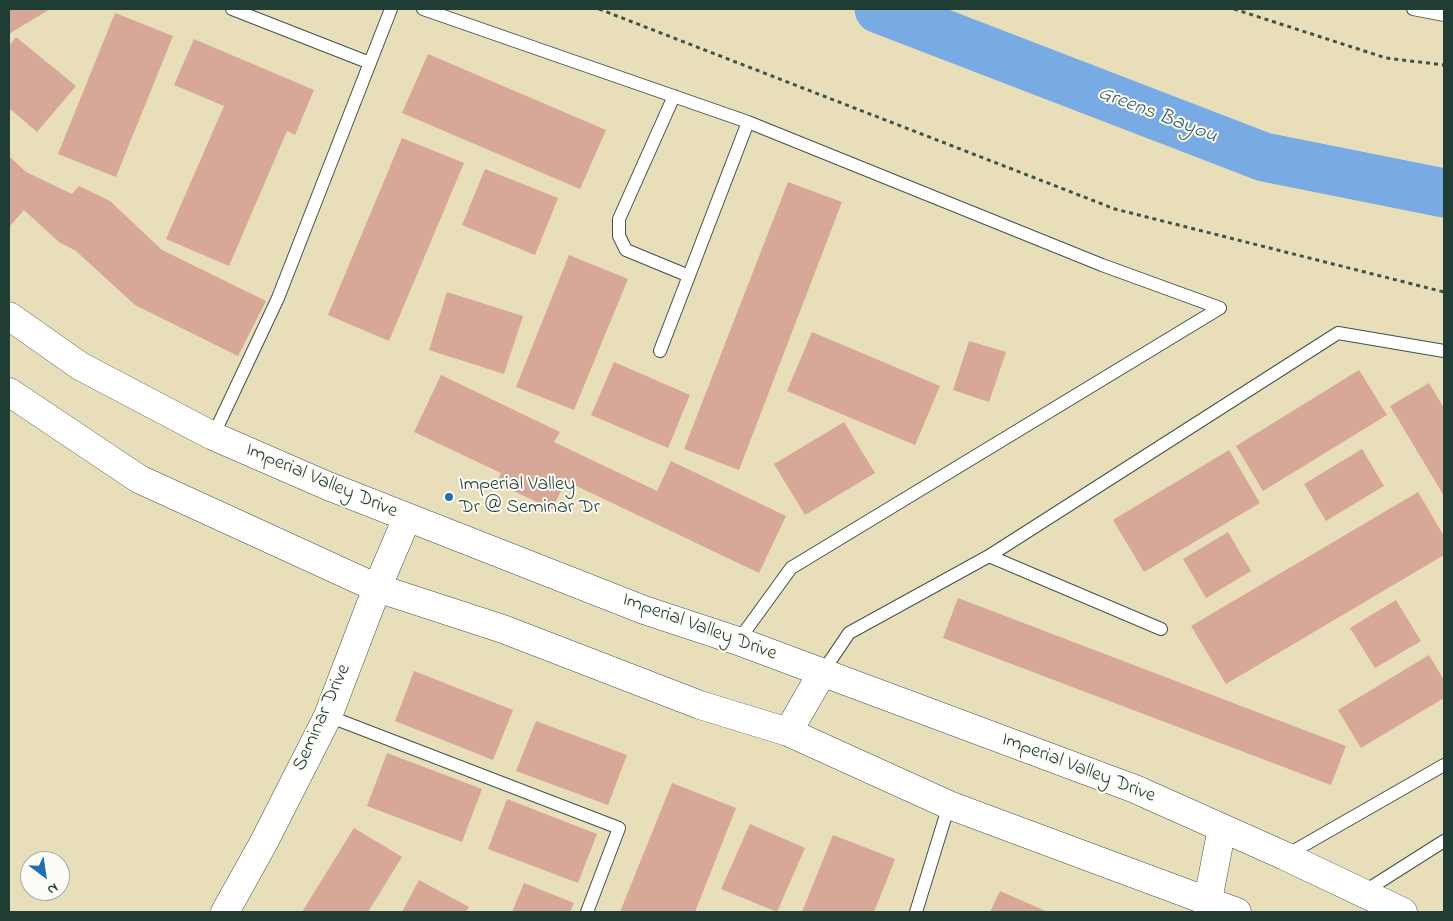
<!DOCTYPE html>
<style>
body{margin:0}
#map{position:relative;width:1453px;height:921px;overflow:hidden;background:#e9deba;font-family:"Indie Flower",sans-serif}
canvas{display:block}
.frame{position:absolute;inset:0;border:10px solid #1f3d34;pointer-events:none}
.north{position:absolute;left:20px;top:851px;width:50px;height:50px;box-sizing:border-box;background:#fdfcf7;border:1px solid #a4b0a9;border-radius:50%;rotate:149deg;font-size:14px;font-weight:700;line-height:20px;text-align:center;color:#1f3d34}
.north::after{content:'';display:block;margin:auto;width:18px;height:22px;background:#1f6fb2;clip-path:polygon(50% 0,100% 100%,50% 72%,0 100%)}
</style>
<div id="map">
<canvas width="1453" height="921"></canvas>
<div class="frame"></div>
<div class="north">N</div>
</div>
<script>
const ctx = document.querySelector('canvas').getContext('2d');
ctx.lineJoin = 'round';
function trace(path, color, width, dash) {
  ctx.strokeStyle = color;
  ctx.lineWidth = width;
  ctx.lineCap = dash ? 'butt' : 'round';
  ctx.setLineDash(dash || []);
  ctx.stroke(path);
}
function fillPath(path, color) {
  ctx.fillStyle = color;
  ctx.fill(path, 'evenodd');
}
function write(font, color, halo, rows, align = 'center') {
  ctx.font = font + ' "Indie Flower",sans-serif';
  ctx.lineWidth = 4;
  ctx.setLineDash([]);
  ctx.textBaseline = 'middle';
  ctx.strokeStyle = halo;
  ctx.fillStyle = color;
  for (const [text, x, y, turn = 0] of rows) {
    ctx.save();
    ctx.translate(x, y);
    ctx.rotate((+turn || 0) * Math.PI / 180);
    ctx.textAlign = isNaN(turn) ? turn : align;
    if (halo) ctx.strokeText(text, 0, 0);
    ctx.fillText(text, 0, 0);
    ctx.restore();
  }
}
trace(new Path2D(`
 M879,9L1264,157L1444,193`), '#78aae4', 49);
fillPath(new Path2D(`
 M9,9H50L9,34Z
 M115,13L173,36L116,177L58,154Z
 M16,37L76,86L37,132L9,108V46Z
 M194,39L314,90L295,135L287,131L229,266L166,239L224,106L174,85Z
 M428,54L606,130L580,189L402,113Z
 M402,138L464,163L389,341L328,315Z
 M9,156L26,172L72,194L79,186L110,201L162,250L266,301L238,356L135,305L76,251L59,242L24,210L9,227Z
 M485,169L558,198L535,255L462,225Z
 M788,182L842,202L739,470L684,449Z
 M569,255L628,279L574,410L516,387Z
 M447,292L523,316L504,374L429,350Z
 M812,332L940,386L915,445L787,391Z
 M969,341L1006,352L989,402L953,390Z
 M614,362L690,395L668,448L591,415Z
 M1359,370L1387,415L1263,491L1236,446Z
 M441,375L560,432L554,442L657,491L671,461L786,516L759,573L566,481L552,509L496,483L501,473L414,432Z
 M1429,383L1444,408V496L1390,406Z
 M844,422L875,473L805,515L774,464Z
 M1362,449L1384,486L1326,521L1304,484Z
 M1229,450L1260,503L1144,572L1113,520Z
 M1418,492L1444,536V555L1226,684L1191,626Z
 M1228,532L1251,571L1206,598L1183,559Z
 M958,598L1346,746L1331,785L943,638Z
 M1396,600L1421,641L1375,668L1350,628Z
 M1429,655L1444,680V698L1361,748L1338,710Z
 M414,671L513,710L493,760L395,721Z
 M536,721L627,755L608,805L516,771Z
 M387,753L482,789L462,842L367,806Z
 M672,783L736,808L695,912H620Z
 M507,799L597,834L578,883L488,849Z
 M750,824L805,848L777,912L721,889Z
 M354,828L402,857L368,912H302Z
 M833,835L895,859L874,912H802Z
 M419,880L469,907L466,912H402Z
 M524,883L574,903L570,912H512Z
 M1000,891L1048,912H990Z`), '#d7a797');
const lane = new Path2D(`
 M232,9L370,63
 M423,9L748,122L1102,265L1220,308L791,568L738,641
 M1413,9L1444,15
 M674,96L619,219V236L626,250L689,276
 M660,351L748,122
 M213,436L278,298L391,9
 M989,556L1161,629
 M822,673L849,633L989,556L1338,333L1444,351
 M328,716L619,828L587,912
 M1285,856L1444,765
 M1362,893L1444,841
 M916,912L949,805`);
const secondary = new Path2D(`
 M9,316L80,366L213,436L328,486L644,610L738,641L1135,789L1285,856L1403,912
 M9,392L139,479L377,588L503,629L700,705L788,732L949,805L1237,912
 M788,732L822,673
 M1208,900L1222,828
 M225,912L264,842L328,716L377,588L407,518`);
trace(lane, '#3d5548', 14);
trace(secondary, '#3d5548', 29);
trace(new Path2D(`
 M599,9L1115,209L1444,292
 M1234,9L1386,58L1444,65`), '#3d5548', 3, [4, 4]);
trace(lane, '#fff', 12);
trace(secondary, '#fff', 28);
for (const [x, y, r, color] of [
 [449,497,5,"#1f6fb2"]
]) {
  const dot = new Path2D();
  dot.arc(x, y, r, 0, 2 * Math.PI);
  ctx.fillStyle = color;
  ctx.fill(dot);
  trace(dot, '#fdfcf7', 2);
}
write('20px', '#1f3d34', '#fdfcf7', [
 ["Imperial Valley Drive",321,482,23],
 ["Imperial Valley Drive",699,628,20],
 ["Seminar Drive",323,718,-66],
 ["Imperial Valley Drive",1078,769,21]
]);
write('20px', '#1f3d34', '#fdfcf7', [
 ["Imperial Valley",459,486],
 ["Dr @ Seminar Dr",459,509]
], 'left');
write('italic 21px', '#3a5e69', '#fdfcf7', [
 ["Greens Bayou",1157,116,21]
]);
</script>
